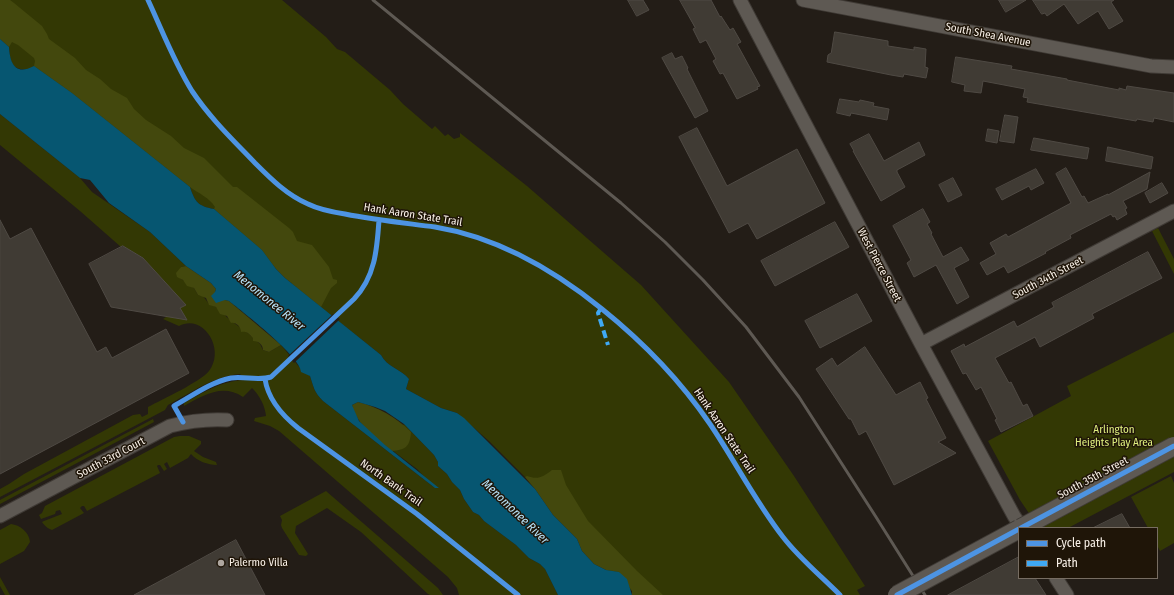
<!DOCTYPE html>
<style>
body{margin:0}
#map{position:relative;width:1174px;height:595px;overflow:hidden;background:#231d17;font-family:"Fira Sans Condensed",sans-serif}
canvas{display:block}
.legend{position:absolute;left:1018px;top:527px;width:140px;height:52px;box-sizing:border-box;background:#1f1508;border:1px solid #776d62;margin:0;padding:5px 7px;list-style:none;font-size:12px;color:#faf2e9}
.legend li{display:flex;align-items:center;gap:8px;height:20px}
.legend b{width:20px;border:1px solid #776d62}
</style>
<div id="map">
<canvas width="1174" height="595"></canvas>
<ul class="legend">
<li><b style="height:5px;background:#4d94e3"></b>Cycle path</li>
<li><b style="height:5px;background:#3fa9f5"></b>Path</li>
</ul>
</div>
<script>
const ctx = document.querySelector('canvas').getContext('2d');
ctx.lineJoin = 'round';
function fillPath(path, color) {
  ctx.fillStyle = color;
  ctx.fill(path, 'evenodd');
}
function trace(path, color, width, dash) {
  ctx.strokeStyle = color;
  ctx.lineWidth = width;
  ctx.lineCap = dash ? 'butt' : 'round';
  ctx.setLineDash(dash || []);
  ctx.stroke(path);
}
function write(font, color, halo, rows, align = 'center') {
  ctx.font = font + ' "Fira Sans Condensed",sans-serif';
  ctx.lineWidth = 3;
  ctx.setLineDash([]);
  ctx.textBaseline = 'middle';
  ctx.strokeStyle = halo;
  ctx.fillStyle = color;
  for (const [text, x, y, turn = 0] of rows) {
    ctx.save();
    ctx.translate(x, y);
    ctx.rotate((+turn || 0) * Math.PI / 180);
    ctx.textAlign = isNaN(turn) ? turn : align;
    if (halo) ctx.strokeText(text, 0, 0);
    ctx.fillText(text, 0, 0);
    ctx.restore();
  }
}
fillPath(new Path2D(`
 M0,0H282L326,37L337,49L345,52L390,90L403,104L432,129L435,126L445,136L448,134L454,139L460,137V133L527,186L641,285L729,382L794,476L865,586L857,590L860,595H632V591L606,570L525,477L489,441L457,413L441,408L406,389L409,379C401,369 387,367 381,355L298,289L214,209C198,206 195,202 190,187L28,69C11,71 10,61 9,47L0,39Z
 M0,114L80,178L92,192L150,232L186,266L181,267L180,278L194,288L198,295L203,296L209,304L216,307L230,320L249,334L260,344L263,350L269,352L281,345L301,369L310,376C314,388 314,392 323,401L435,488L417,469L385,445L404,424L434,455L438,462V466L447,474L452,482L460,490L464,499L473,512L479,515L484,521L516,545L529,558L540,564L545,569L558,595H459L457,588L448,577L279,431L270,426L254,421L255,418L266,416C265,406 260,396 252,388L243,397C222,383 203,396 184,406V403C204,392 221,381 245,380L240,374C214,376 190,393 168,405L165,410L0,497V489L9,484L24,474L133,415L140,414L142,417L148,414V407C163,399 200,382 209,371C226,349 203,313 179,326L163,319L185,305L143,258L123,246L121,247L80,211L0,145Z
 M1158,228L1174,259V274L1152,231Z
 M1174,332V472L1068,528H1039L1020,500L988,441L1071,396L1067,386Z
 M153,419L154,422L0,504V500Z
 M180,436H189L201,441V444L194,451L203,457L216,462L217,465C208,465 197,461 191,454L188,458L170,468L167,462L164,464L167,469L164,471L160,465H158L157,466L160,473L87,511L84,506H82L80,508L84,513L52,530C47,528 45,526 42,522L44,521L62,514L60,510L56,511L55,514L41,519L39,515L42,513L45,506L174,437Z
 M1171,476L1174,483V543L1160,551L1157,545V528H1148L1131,497Z
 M326,491L438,588L443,595H430L428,594L361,532L327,508L296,526L295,533L308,554L306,556L299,555L282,528L281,525L282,520L280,516Z
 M11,524C20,525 29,532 30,542L24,551L0,564V530Z
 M0,577L10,595H5L0,586Z`), '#333804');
fillPath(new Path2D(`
 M0,0H10L14,3L42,26L47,34L49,39L75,58L86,70L100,79L111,89L127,98L134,109L146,120L171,136L184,148L204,158L233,187H237L289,228L293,232L297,241L312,245L329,267L333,279L337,280V283L331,288L321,307L285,278L276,269L262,250L214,209L215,207C210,198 198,193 190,187L72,93L34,66L35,61L34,58L18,45L12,42L9,47L0,39Z
 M186,266L211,283L216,289L215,292L225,300L229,301L281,345L269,352L263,350C263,345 259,341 253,341V338C249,334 247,331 241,332C241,327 236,322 231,323L227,316L220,314L216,307L209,305L206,298L198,295L194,288L187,286L183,280L177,277L176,273L181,267Z
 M358,402C378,407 396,417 411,432C410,446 406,450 392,451C377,439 356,424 352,405Z
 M552,470H561L566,485L588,521L637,571L663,595H632V591L619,572L606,570L594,564L582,551L577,539L553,515L535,489L525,477L527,476C538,480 543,477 552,470Z`), '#43480d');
fillPath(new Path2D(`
 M0,39L9,47C10,63 15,76 34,66L72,93L190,187C195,202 198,206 214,209L262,250L276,269L285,278L381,355C387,367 401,369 409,379L406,389L441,408L457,413L464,418L535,489L553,515L577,539L582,551L594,564L606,570L619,572L627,579L632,595H558L545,569L540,564L529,558L516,545L484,521L479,515L473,512L464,499L460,490L452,482L447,474L438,466V462L434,455L404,424L385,411L375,407L358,402L352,405L359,421L385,445L439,488H435L323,401C314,392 314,388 310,376L301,372C301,357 243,312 229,301L225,300L216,303L211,296L215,292L216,289L211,283L186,266L150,232L109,203L90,180L80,178L0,114Z`), '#065671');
fillPath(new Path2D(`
 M333,314L340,319L294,363L288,356Z`), '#231d17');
const building = new Path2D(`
 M628,0H643L649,10L637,16Z
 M680,0H711L720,17L721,16L730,30L733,28L741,42L737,44L760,86L757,87L758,89L737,99L723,73L720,74L713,61L716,59L706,40L700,43L693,29L695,28Z
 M999,0H1026L1006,12Z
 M1033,0H1114L1111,2L1123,21L1109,29L1098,11L1078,24L1064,4L1047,16L1045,13L1042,14Z
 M835,32L888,41V46L914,50V47L926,49L925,67L928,68L926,78L904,74L903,77L891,75L827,62L828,55L831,53Z
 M672,53L675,59L682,56L688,68L687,69L708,111L695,118L662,58Z
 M956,57L1012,66L1011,69L1067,79V80L1119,90V88L1126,90L1127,86L1174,93V122L1154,118L1153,122L1137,119L1136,121L1027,102L1028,98L1023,97L1025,89L983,81L981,93L964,91L965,85L952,82Z
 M840,99L859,102L860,100L874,103L873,106L889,109L887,120L851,113L850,116L837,113Z
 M1005,115L1018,117L1014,143L1000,141Z
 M697,128L727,186L797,149L825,203L757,239L748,223L729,233L679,137Z
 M988,129L999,131L997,143L986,141Z
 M869,134L884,161L919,142L925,155L897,170V172L905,187L881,201L853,151H854L850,144Z
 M1034,138L1089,148L1087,159L1031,150Z
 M1108,147L1153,157L1151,169L1106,161Z
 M1066,168L1082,197L1084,196L1088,203L1108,194V195L1150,172L1147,189L1123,201L1127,208L1125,209L1127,214L1117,220L1115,216L1113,217L1111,214L1070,235L1071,238L1045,252L1046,253L1008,273L1004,266L987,275L980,263L996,254L990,243L1006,234L1008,237L1071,203L1056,174Z
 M1036,169L1044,183L1031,190L1029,186L1002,200L996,189Z
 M953,178L962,195L948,202L939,185Z
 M1162,183L1168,193L1150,203L1145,193Z
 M923,209L930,222L927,224L932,233L931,234L943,257L961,247L969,260L954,268L969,297L957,304L936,265L914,277L907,263L911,260L893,226Z
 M0,220L10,239L31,228L97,352L106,347L112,358L166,329L189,373L0,474Z
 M835,222L849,247L775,286L761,261Z
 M123,246L143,258L186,305L180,308L187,320L111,307L89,264Z
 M1148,252L1162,278L1092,314L1094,318L1040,347L1035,337L995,358L1009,383L1011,382L1023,406L1027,404L1033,416L1001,432L995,420L997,419L981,387L976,390L966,373L963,374L951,351L964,344L965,347L1014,321L1017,327L1054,307L1052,303Z
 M857,294L872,321L820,348L805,321Z
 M865,347L896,395L920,382L928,398L926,399L946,438L938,442L956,453L894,485L866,431L859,435L851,419H849L816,369L832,358L837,366Z
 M1122,514L1130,528H1093Z
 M236,540L265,595H134L173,574Z
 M1019,557V578H1035L1046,595H948Z`);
fillPath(building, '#403b34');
trace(building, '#4f4a44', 1);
const minor = new Path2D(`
 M740,0L921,344L1014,516L1022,528
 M803,0L1151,66L1174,67
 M921,344L1174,211
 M0,516L170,426C189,421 208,419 227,420
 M1056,578L1067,595`);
trace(minor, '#3f3a35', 15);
trace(minor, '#5e5953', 13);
trace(new Path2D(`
 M373,0L621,203L665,242L703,280L746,327L799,397L876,517L925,595`), '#5e5953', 3);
const secondaryBridge = new Path2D(`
 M1021,528L1174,446
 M897,595L1019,529`);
trace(secondaryBridge, '#3f3a35', 20, []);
trace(secondaryBridge, '#5e5953', 18);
trace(new Path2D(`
 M601,308L598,313L608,345`), '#3fa9f5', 4, [8, 4]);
trace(new Path2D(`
 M148,0C162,30 174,62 192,91C210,118 233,140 255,163C271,179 287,195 308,204C320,210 332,212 345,214C375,220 405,223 435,227C496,237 554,270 602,309C643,342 680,380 710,424C735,461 755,501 783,537C799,558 821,576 840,595
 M265,379C268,399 283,416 298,428L417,514L518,595
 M183,422L174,406C192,396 211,382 231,378C244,376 258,381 271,377L354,299C375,277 377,250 379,220
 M1021,528L1174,446
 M897,595L1019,529`), '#4d94e3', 5);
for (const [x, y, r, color] of [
 [221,563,4,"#afa7a0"]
]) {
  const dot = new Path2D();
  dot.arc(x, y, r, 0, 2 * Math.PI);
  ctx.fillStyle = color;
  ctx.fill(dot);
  trace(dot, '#1f1508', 1.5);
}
write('11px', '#faf2e9', '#1f1508', [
 ["South Shea Avenue",988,35,11],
 ["Hank Aaron State Trail",413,215,9],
 ["West Pierce Street",879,265,62],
 ["South 34th Street",1048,278,-28],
 ["Hank Aaron State Trail",724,431,56],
 ["South 33rd Court",111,458,-28],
 ["South 35th Street",1093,478,-28],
 ["North Bank Trail",391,483,35]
]);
write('11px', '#dfef7f', '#1f1508', [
 ["Arlington",1114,430],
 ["Heights Play Area",1114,443]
]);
write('11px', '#faf2e9', '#1f1508', [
 ["Palermo Villa",229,563]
], 'left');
write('italic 12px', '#b9e5fb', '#1f1508', [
 ["Menomonee River",269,301,39],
 ["Menomonee River",515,512,44]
]);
</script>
